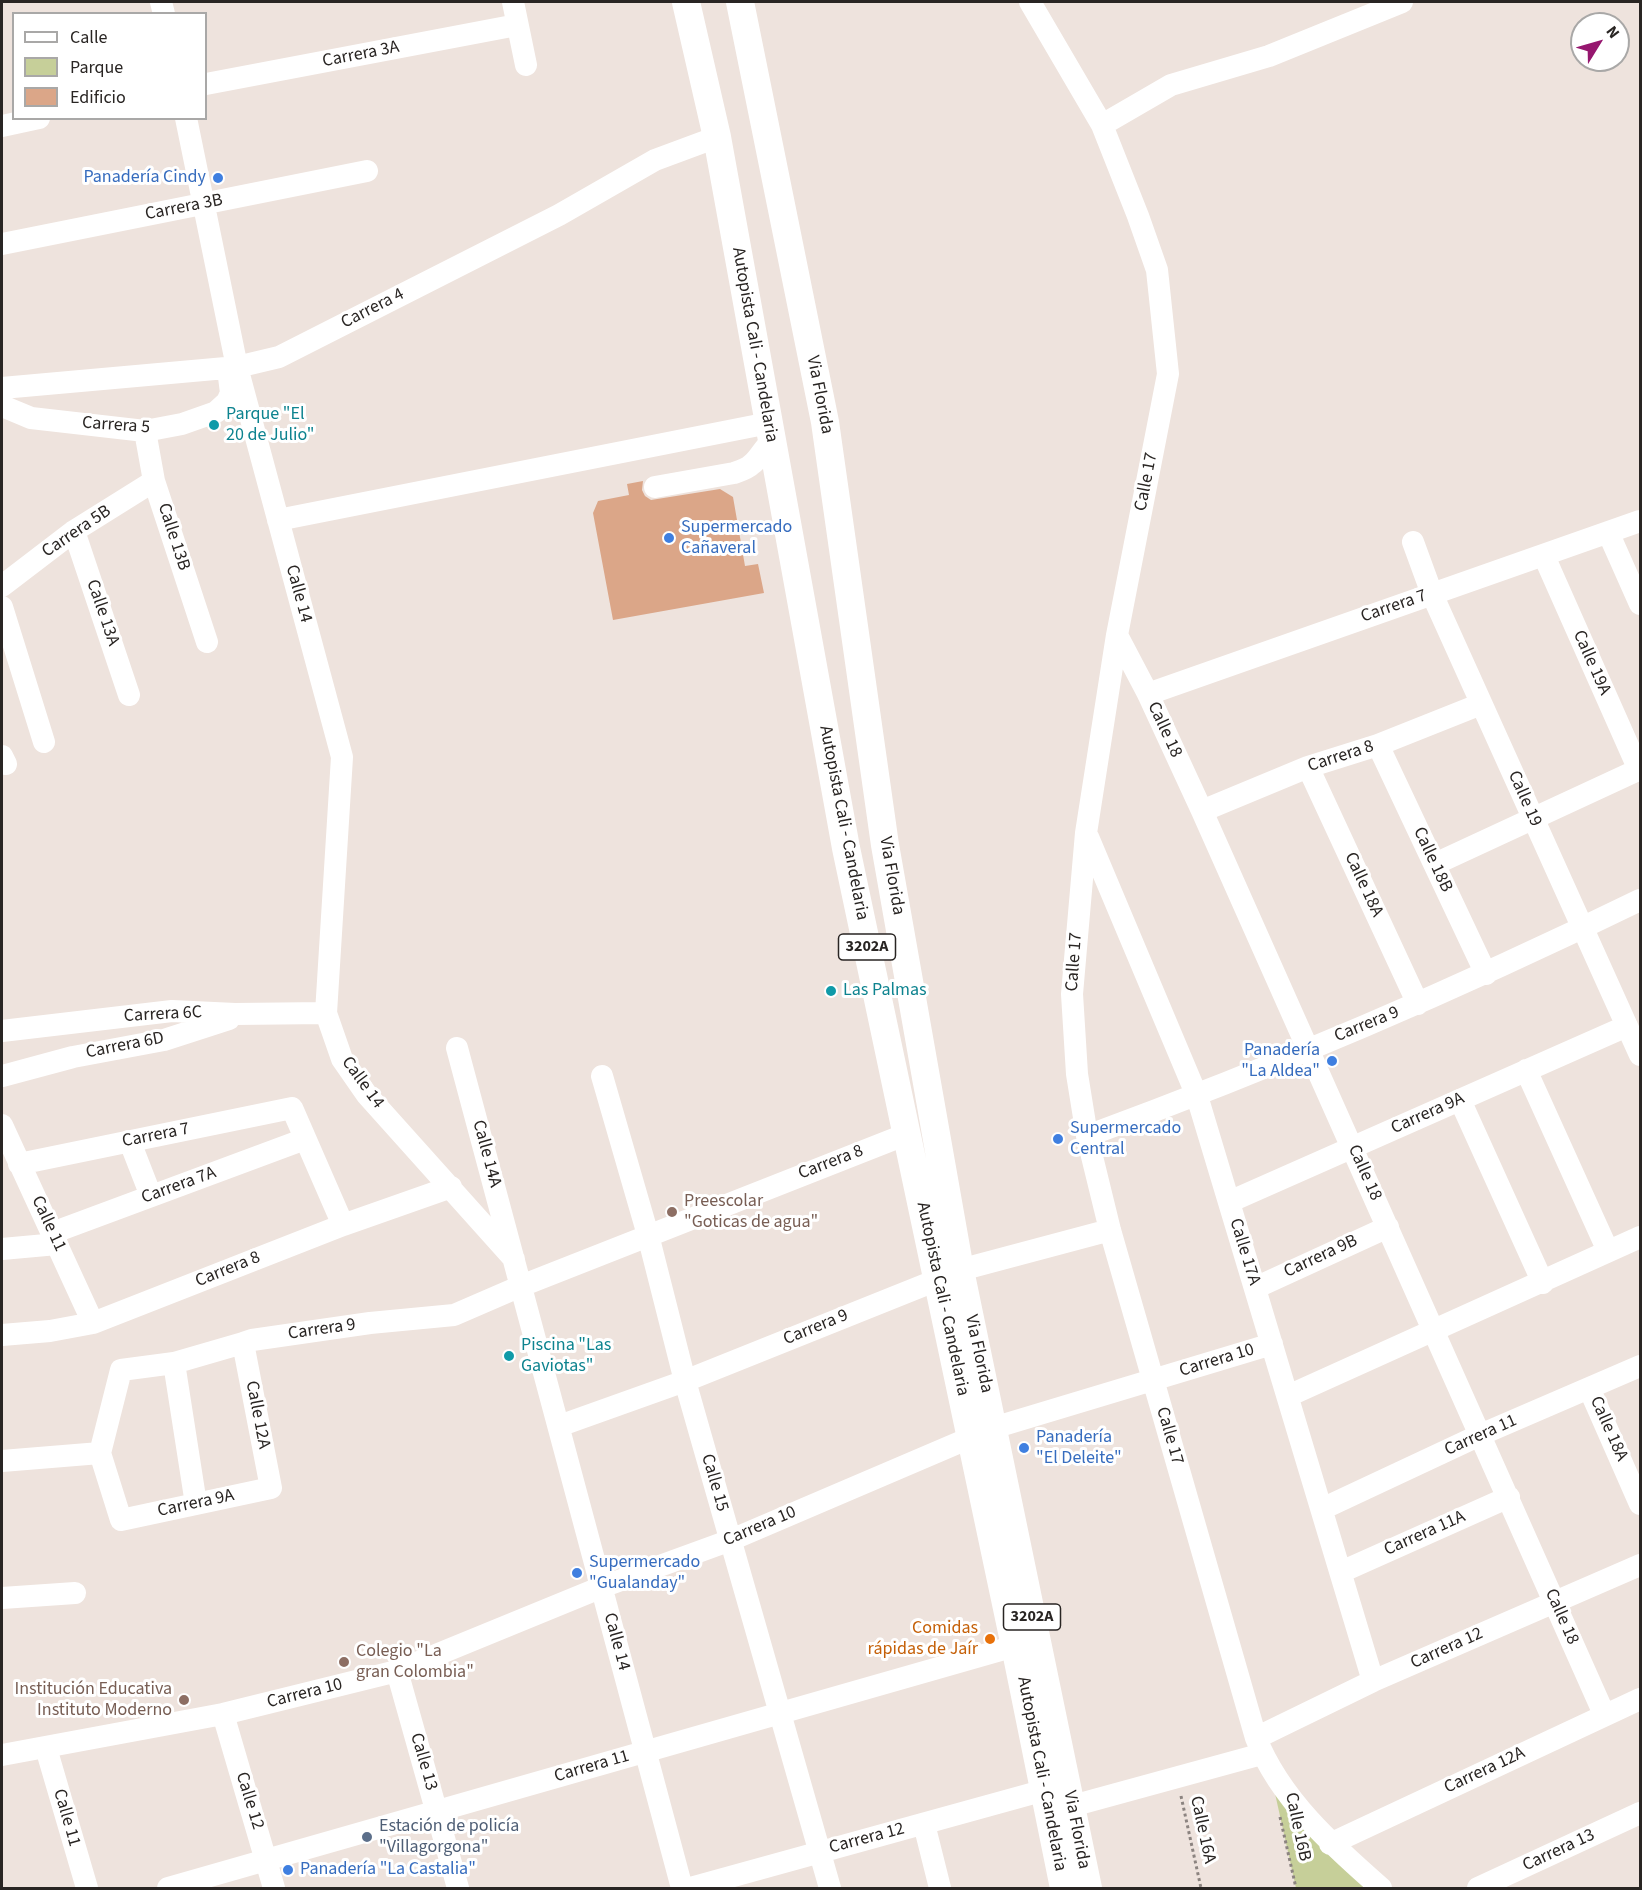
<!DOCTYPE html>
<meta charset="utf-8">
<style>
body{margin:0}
#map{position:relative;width:1642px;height:1890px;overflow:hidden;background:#eee3dd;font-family:"Source Sans 3",sans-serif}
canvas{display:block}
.frame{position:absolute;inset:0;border:3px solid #292523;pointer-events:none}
.legend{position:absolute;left:12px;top:12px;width:195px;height:108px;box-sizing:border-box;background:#fff;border:2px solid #a9a8a7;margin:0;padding:8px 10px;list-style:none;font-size:18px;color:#292523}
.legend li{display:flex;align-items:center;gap:12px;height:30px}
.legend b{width:30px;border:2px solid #a9a8a7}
.north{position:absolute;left:1570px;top:12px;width:60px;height:60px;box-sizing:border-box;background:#fff;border:2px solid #a9a8a7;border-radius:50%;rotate:53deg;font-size:16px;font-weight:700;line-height:24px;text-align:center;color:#292523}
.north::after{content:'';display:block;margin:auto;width:21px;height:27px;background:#96176f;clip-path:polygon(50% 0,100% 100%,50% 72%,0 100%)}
</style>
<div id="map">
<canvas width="1642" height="1890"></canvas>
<div class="frame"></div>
<ul class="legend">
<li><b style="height:8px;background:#fff"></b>Calle</li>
<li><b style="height:16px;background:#c6cf99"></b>Parque</li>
<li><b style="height:16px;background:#dba688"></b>Edificio</li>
</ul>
<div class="north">N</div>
</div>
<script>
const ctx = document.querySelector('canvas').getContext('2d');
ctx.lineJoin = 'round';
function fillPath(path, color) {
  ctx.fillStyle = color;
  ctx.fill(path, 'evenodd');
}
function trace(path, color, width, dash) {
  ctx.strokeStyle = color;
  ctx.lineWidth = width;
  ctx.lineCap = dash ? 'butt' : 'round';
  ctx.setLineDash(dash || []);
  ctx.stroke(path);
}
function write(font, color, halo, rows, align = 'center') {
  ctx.font = font + ' "Source Sans 3",sans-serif';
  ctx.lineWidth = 6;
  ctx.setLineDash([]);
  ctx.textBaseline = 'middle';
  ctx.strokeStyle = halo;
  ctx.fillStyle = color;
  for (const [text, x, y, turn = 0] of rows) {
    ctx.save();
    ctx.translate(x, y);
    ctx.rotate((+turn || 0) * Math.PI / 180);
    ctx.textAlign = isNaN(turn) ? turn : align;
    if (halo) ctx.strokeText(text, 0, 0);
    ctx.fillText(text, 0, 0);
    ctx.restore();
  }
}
fillPath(new Path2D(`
 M1270,1771L1381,1888H1296Z`), '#c6cf99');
fillPath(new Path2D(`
 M643,481L642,490L645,496L651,500L720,489L733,497L745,566L758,564L764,593L613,620L593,513L598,501L629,495L627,484Z`), '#dba688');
trace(new Path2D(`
 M1181,1796L1201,1888
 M1280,1817L1296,1888`), '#8c8480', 3, [3, 3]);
trace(new Path2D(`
 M161,2L164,14
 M513,2L526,65
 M1030,2L1102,125L1138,216L1157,270L1168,374L1117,635L1086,833L1072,994L1077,1074L1087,1136L1110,1230L1256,1738C1280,1799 1333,1846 1381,1888
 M206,84L517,25
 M186,118L237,367L342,757L326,1013L342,1059L367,1095L514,1259
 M1102,125L1171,85L1269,56L1402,2
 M2,126L39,118
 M2,244L367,171
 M2,388L237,367L279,357L559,215L655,160L717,137
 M2,406L31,418L145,431L182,424L216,412L227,402L231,393L228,369
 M145,431L154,481L207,642
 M655,487L734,473C740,471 747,469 752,464C760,458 763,448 772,442
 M278,520L769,423
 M74,531L129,695
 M1608,532L1640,604
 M1413,542L1432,594L1640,1055
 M1544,556L1639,770
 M2,586L74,531L154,481
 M2,607L44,742
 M1117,635L1148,694L1202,811L1604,1714
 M1148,694L1640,521
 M1378,745L1486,974
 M2,756L6,764
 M1308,767L1418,1004
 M1202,811L1308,767L1378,745L1481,704
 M1088,837L1197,1096L1373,1681
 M1435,864L1640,769
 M2,1031L172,1011L235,1014L326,1013
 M457,1048L682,1888
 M1526,1070L1608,1251
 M2,1076L73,1057L164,1040L229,1019
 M602,1076L648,1235L685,1381L830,1888
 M1460,1100L1543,1283
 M2,1125L93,1323
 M1087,1136C1276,1067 1460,988 1640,900
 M130,1142L151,1196
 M19,1164L292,1108L343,1225
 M1229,1202L1627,1026
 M52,1233L305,1139
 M2,1249L57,1244
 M960,1270L1110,1230
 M1255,1288L1388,1227
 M2,1335L50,1331L93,1323L343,1225L451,1187
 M243,1343L271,1488L121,1520L100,1453L121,1370L174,1363L243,1343L252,1340L370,1323L454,1315L521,1286L907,1134
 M174,1363L196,1504
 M1589,1388L1640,1504
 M1288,1396L1640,1237
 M559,1426L685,1381L937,1280
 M2,1461L100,1453
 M1322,1509L1480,1435L1640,1366
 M1341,1572L1509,1497
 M2,1598L75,1593
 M397,1671L458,1888
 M223,1714L274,1888
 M1256,1738L1373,1681L1640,1565
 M46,1748L87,1888
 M2,1755L223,1714L397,1671L602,1587L731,1540L993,1428L1272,1344
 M1072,1806L1262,1754
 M924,1824L940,1888
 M1330,1844L1640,1699
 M168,1888C450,1805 734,1729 1015,1646
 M690,1888L1045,1790
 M1478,1888L1640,1813`), '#fff', 22);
trace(new Path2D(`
 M686,2L717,137L846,848L1015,1646L1064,1888
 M740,2L825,422L885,845L960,1270L1088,1888`), '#fff', 28);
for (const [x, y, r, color] of [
 [218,178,6,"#3f7fe0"],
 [214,425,6,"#0f9aa8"],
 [669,538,6,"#3f7fe0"],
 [831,991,6,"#0f9aa8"],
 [1332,1061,6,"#3f7fe0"],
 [1058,1139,6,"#3f7fe0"],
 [672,1212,6,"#8d6e63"],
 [509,1356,6,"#0f9aa8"],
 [1024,1448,6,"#3f7fe0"],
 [577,1573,6,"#3f7fe0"],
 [990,1639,6,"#e8710a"],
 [344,1662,6,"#8d6e63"],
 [184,1700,6,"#8d6e63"],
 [367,1837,6,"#5c6f8a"],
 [288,1870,6,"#3f7fe0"]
]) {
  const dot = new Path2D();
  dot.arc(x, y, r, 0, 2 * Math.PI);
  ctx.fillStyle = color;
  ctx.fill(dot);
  trace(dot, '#fff', 2);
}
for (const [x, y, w] of [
 [867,947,57],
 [1032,1617,57]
]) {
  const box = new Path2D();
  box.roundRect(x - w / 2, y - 13, w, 26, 4.5);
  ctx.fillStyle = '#fff';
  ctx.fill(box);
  trace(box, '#292523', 1.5);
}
write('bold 16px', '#292523', null, [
 ["3202A",867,947],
 ["3202A",1032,1617]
]);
write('18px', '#292523', '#fff', [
 ["Carrera 3A",361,55,-11],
 ["Carrera 3B",184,208,-11],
 ["Carrera 4",373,309,-27],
 ["Autopista Cali - Candelaria",754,345,80],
 ["Via Florida",819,395,79],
 ["Carrera 5",116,426,4],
 ["Calle 17",1147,482,-79],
 ["Carrera 5B",77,532,-34],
 ["Calle 13B",173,537,72],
 ["Calle 14",298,594,75],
 ["Carrera 7",1394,607,-19],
 ["Calle 13A",102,613,71],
 ["Calle 19A",1591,663,66],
 ["Calle 18",1164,730,65],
 ["Carrera 8",1341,757,-18],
 ["Calle 19",1524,799,66],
 ["Autopista Cali - Candelaria",843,823,79],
 ["Calle 18B",1432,860,65],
 ["Via Florida",891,876,80],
 ["Calle 18A",1363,885,65],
 ["Calle 17",1075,962,-86],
 ["Carrera 6C",163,1015,-3],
 ["Carrera 9",1367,1025,-22],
 ["Carrera 6D",125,1046,-11],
 ["Calle 14",362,1083,54],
 ["Carrera 9A",1428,1114,-24],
 ["Carrera 7",156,1136,-11],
 ["Calle 14A",486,1154,75],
 ["Carrera 8",831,1163,-21],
 ["Calle 18",1364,1173,66],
 ["Carrera 7A",179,1186,-20],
 ["Calle 11",48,1224,65],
 ["Calle 17A",1244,1252,73],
 ["Carrera 9B",1321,1257,-25],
 ["Carrera 8",228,1270,-22],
 ["Autopista Cali - Candelaria",942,1299,78],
 ["Carrera 9",816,1328,-22],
 ["Carrera 9",322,1330,-8],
 ["Via Florida",978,1354,78],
 ["Carrera 10",1217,1361,-17],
 ["Calle 12A",257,1415,79],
 ["Calle 18A",1608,1429,66],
 ["Calle 17",1169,1436,74],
 ["Carrera 11",1481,1436,-24],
 ["Calle 15",714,1483,74],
 ["Carrera 9A",196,1504,-12],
 ["Carrera 10",760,1527,-23],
 ["Carrera 11A",1425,1534,-24],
 ["Calle 18",1561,1617,66],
 ["Calle 14",616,1642,75],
 ["Carrera 12",1447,1649,-24],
 ["Carrera 10",305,1694,-14],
 ["Calle 13",423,1762,74],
 ["Carrera 11",592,1767,-16],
 ["Carrera 12A",1485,1771,-25],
 ["Autopista Cali - Candelaria",1041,1774,79],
 ["Calle 12",249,1801,73],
 ["Calle 11",66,1818,74],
 ["Calle 16B",1297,1827,78],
 ["Via Florida",1076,1830,79],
 ["Calle 16A",1202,1830,78],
 ["Carrera 12",867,1839,-15],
 ["Carrera 13",1559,1851,-25]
]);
write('18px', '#366cbe', '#fff', [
 ["Panadería Cindy",206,178,"right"],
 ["Supermercado",681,528],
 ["Cañaveral",681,549],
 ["Panadería",1320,1051,"right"],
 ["\"La Aldea\"",1320,1072,"right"],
 ["Supermercado",1070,1129],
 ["Central",1070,1150],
 ["Panadería",1036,1438],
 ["\"El Deleite\"",1036,1459],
 ["Supermercado",589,1563],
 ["\"Gualanday\"",589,1584],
 ["Panadería \"La Castalia\"",300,1870]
], 'left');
write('18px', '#0d838f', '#fff', [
 ["Parque \"El",226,415],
 ["20 de Julio\"",226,436],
 ["Las Palmas",843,991],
 ["Piscina \"Las",521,1346],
 ["Gaviotas\"",521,1367]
], 'left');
write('18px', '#785e54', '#fff', [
 ["Preescolar",684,1202],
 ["\"Goticas de agua\"",684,1223],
 ["Colegio \"La",356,1652],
 ["gran Colombia\"",356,1673],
 ["Institución Educativa",172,1690,"right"],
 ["Instituto Moderno",172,1711,"right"]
], 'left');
write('18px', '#c56008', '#fff', [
 ["Comidas",978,1629],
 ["rápidas de Jaír",978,1650]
], 'right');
write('18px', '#4e5e75', '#fff', [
 ["Estación de policía",379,1827],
 ["\"Villagorgona\"",379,1848]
], 'left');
</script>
